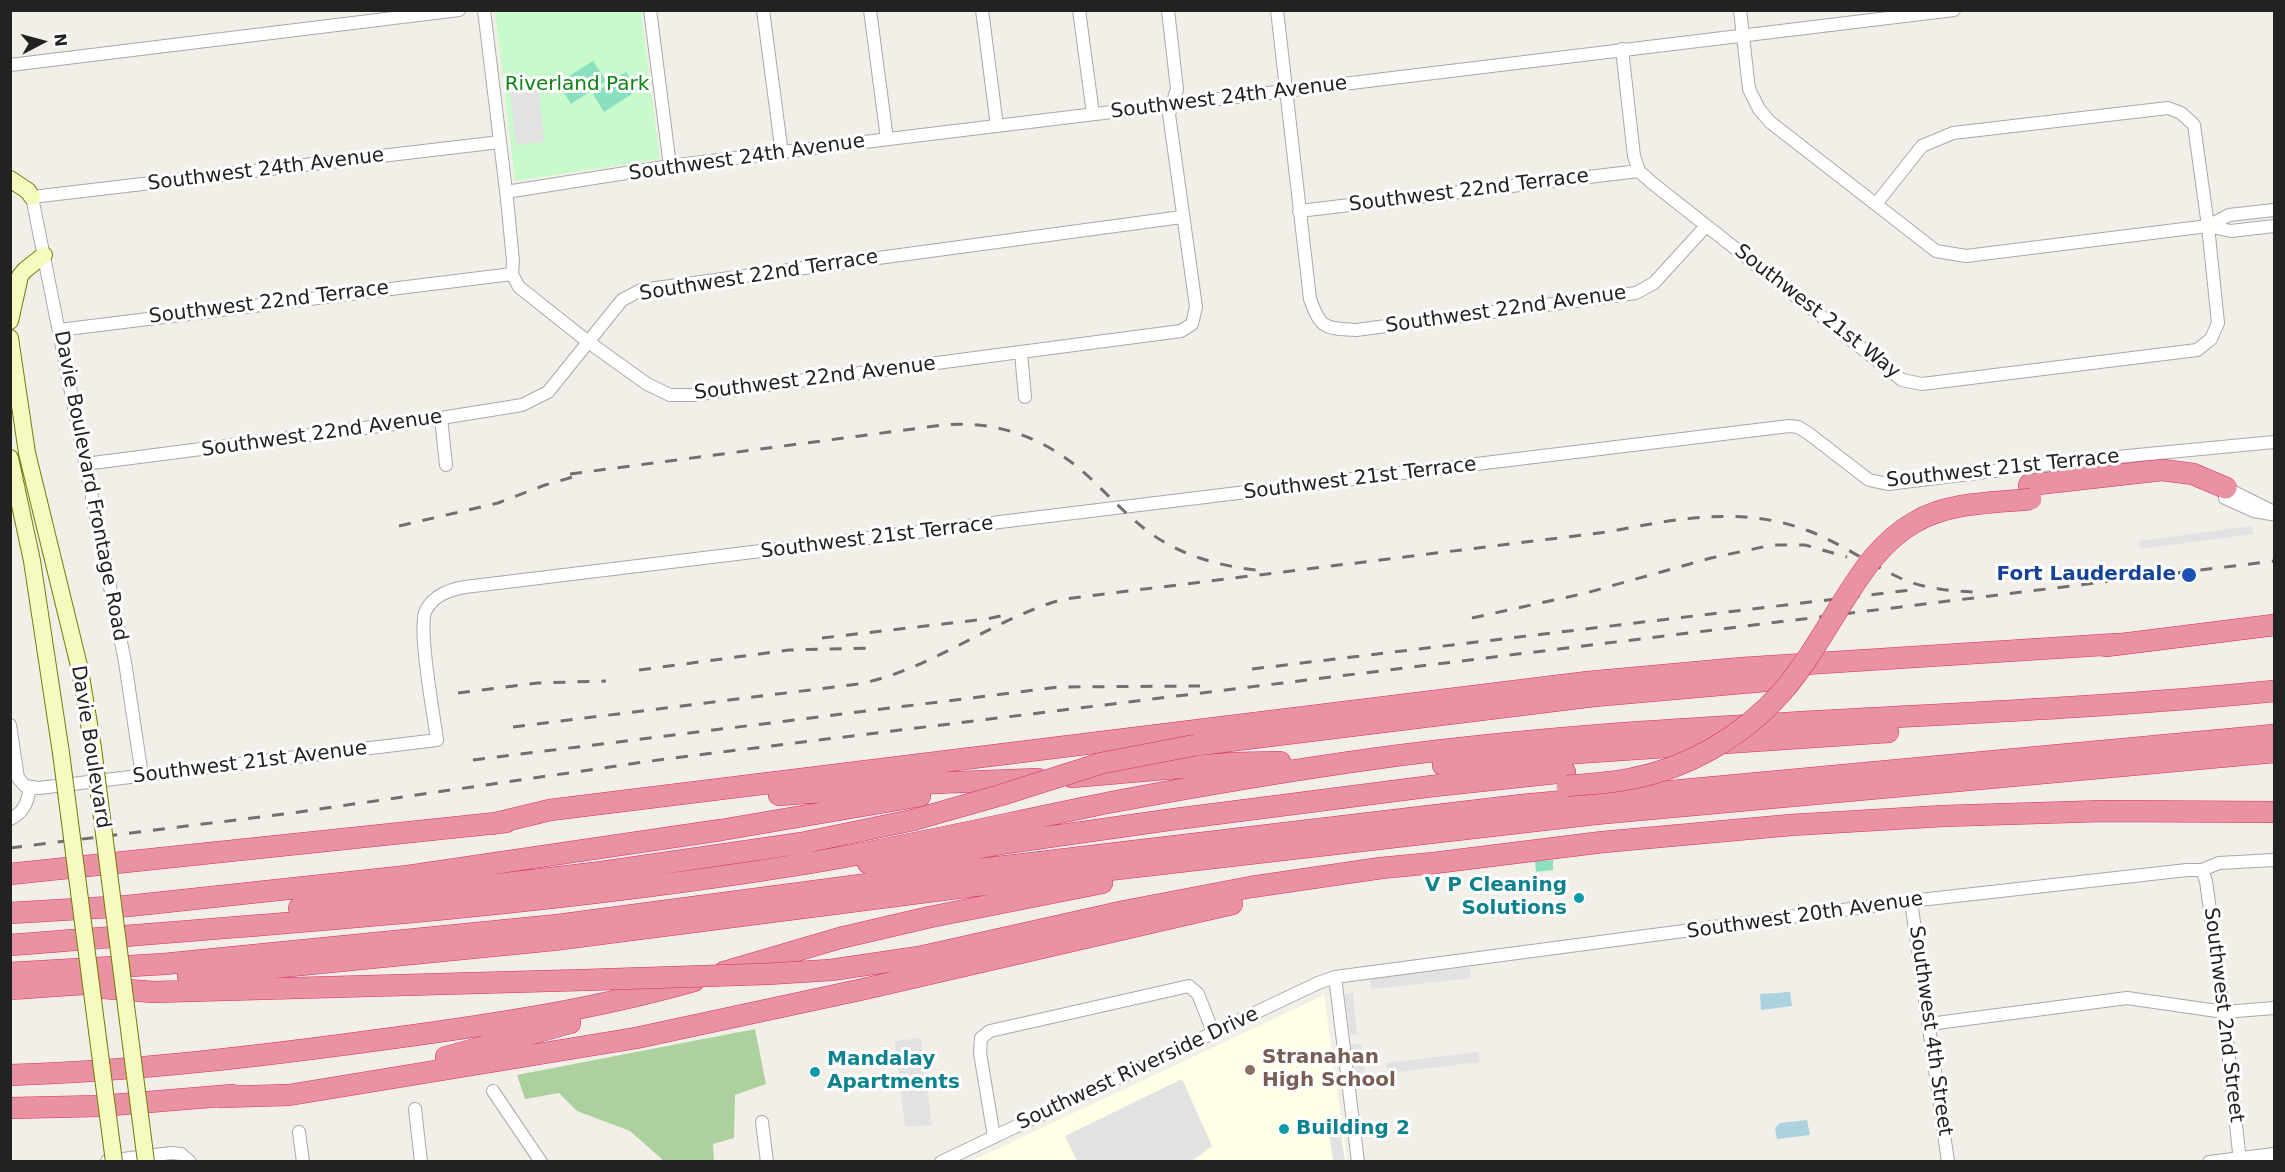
<!DOCTYPE html>
<style>
body{margin:0}
#map{position:relative;width:2285px;height:1172px;overflow:hidden;background:#f2efe9;font-family:"DejaVu Sans",sans-serif}
canvas{display:block}
.frame{position:absolute;inset:0;border:12px solid #222;pointer-events:none}
.north{position:absolute;left:12px;top:12px;width:60px;height:60px;-webkit-text-stroke:4px #fff;paint-order:stroke;rotate:84deg;font-size:16px;font-weight:700;line-height:24px;text-align:center;color:#222}
.north::after{content:'';display:block;margin:auto;width:21px;height:27px;background:#222;clip-path:polygon(50% 0,100% 100%,50% 72%,0 100%)}
</style>
<div id="map">
<canvas width="2285" height="1172"></canvas>
<div class="frame"></div>
<div class="north">N</div>
</div>
<script>
const ctx = document.querySelector('canvas').getContext('2d');
ctx.lineJoin = 'round';
function fillPath(path, color) {
  ctx.fillStyle = color;
  ctx.fill(path, 'evenodd');
}
function trace(path, color, width, dash) {
  ctx.strokeStyle = color;
  ctx.lineWidth = width;
  ctx.lineCap = dash ? 'butt' : 'round';
  ctx.setLineDash(dash || []);
  ctx.stroke(path);
}
function write(font, color, halo, rows, align = 'center') {
  ctx.font = font + ' "DejaVu Sans",sans-serif';
  ctx.lineWidth = 6;
  ctx.setLineDash([]);
  ctx.textBaseline = 'middle';
  ctx.strokeStyle = halo;
  ctx.fillStyle = color;
  for (const [text, x, y, turn = 0] of rows) {
    ctx.save();
    ctx.translate(x, y);
    ctx.rotate((+turn || 0) * Math.PI / 180);
    ctx.textAlign = isNaN(turn) ? turn : align;
    if (halo) ctx.strokeText(text, 0, 0);
    ctx.fillText(text, 0, 0);
    ctx.restore();
  }
}
fillPath(new Path2D(`
 M1324,995L1347,1161L969,1162L1195,1056Z`), '#ffffe5');
fillPath(new Path2D(`
 M755,1029L766,1084L735,1095L734,1138L713,1144L714,1161H664L630,1131L577,1111L559,1093L525,1099L517,1075Z`), '#add19e');
fillPath(new Path2D(`
 M495,11H641L660,159L515,181Z`), '#c8facc');
fillPath(new Path2D(`
 M593,61L606,81L571,104L558,83Z
 M626,72L638,90L604,112L593,94Z
 M1553,860V870L1536,872L1535,861Z`), '#88e0be');
fillPath(new Path2D(`
 M539,90L544,142L516,145L510,93Z
 M2252,526L2253,534L2140,549L2139,541Z
 M1470,967L1471,978L1372,989L1370,978Z
 M1353,993L1357,1034L1350,1035L1345,994Z
 M921,1038L932,1125L905,1127L895,1041Z
 M1351,1044H1361L1365,1073L1355,1074Z
 M1478,1052L1480,1062L1387,1073L1386,1063Z
 M1182,1079L1212,1146L1192,1161H1077L1065,1136Z
 M1327,1116L1339,1123L1345,1161H1333Z`), '#e2e2e2');
fillPath(new Path2D(`
 M1790,992L1792,1006L1761,1010L1760,994Z
 M1807,1120L1810,1135L1777,1139L1775,1128L1780,1123Z`), '#aad3df');
const street = new Path2D(`
 M484,10L507,199L513,261L512,274
 M650,10L670,166
 M763,10L782,154
 M870,10L887,139
 M982,10L997,126
 M1079,10L1093,114
 M1277,10L1310,299C1321,329 1324,328 1356,330L1636,293L1654,283L1706,226
 M1740,10L1749,89L1759,109L1770,122L1936,251L1966,256L2208,226L2231,231L2274,226
 M1622,49L1634,156L1639,171L1651,182L1902,380L1922,384L2197,350L2211,339L2218,323L2208,226L2194,125L2181,113L2168,108L1953,133L1922,146L1876,204
 M10,65L459,10
 M506,192L670,166L897,138L1954,10
 M1299,211L1639,171
 M2208,226L2229,215L2274,210
 M59,330L512,274L519,287L587,341L647,384L670,395H692L1181,331L1192,324L1196,307L1169,114L1177,89L1168,10
 M1021,353L1025,397
 M441,418L446,465
 M85,464L441,418L522,405L548,392L622,300L641,290L1182,217
 M2226,488L2274,512
 M2225,498L2254,511L2271,514
 M10,725L18,778L25,786L39,788L437,740C434,716 417,627 426,610C434,595 449,590 465,587L1789,426L1798,427L1808,433L1869,480L1888,484L2075,461L2274,442
 M142,776L125,662L32,197L500,142
 M10,819C24,813 28,801 30,787
 M2202,870L2206,881L2224,1012L2240,1162
 M1911,901L1948,1162
 M1335,977L1358,1162
 M1929,1024L2127,998L2224,1012L2274,1008
 M493,1091L541,1162
 M415,1109L421,1162
 M762,1122L767,1162
 M299,1132L303,1162
 M994,1137L980,1053L981,1038L990,1031L1189,986L1198,994L1213,1032
 M107,1161L171,1153L181,1154L190,1162
 M941,1162L1318,983L1335,977L1911,901L2187,870H2202L2219,863L2274,860
 M2209,1162L2274,1154`);
const secondary = new Path2D(`
 M10,179L28,191L32,197
 M10,321L20,276L25,270L44,255
 M10,338L27,453L80,670L93,748
 M10,458L32,561L61,753`);
const highway = new Path2D(`
 M2029,485L2162,470L2193,474L2226,488
 M2106,646L2274,625
 M1196,745L1594,696L1776,680
 M1443,765L1576,753L1888,732
 M1072,777L1234,763L1280,762
 M779,795L935,783L1038,779
 M492,824L550,810L1588,682L1742,668L2117,644
 M868,863L908,861L1006,843L1168,820L1433,786L1565,772
 M10,874L506,822
 M299,908L602,872L802,843L913,820
 M10,913L128,906L408,876L721,830L920,796
 M10,945C273,924 537,907 797,865C903,848 1007,823 1112,802C1198,786 1285,771 1372,759C1671,718 1974,721 2274,691
 M831,970L919,957L1125,911L1251,887L1381,868L1434,863L1603,842L1791,825L1943,816L2104,811L2274,812
 M724,972L840,938L930,917L1102,883
 M10,973L164,964L558,925L974,870L1522,805L2274,735
 M188,976L553,940L1004,882L1595,814L2274,752
 M104,988L153,992L584,980
 M10,989L112,982
 M446,1057L570,1023
 M10,1075C136,1071 261,1056 386,1039C490,1025 592,1010 694,981
 M220,1097L289,1095L636,1038L864,989L1232,904
 M10,1108L100,1106L233,1095`);
trace(street, '#a9a9a9', 14);
trace(secondary, '#707d05', 18);
trace(highway, '#dc2a67', 22);
trace(street, '#fff', 12);
trace(secondary, '#f7fabf', 16);
trace(highway, '#e892a2', 21);
trace(new Path2D(`
 M570,474L943,425C999,420 1048,439 1089,477C1110,497 1129,518 1153,535C1183,556 1220,566 1256,570
 M399,526L498,503L545,485L580,475
 M1472,618L1586,593L1711,558L1772,545H1805L1847,557
 M822,638L986,619L1006,615
 M1252,669L1919,589
 M639,670L789,650L872,648
 M458,693L538,683L606,681
 M513,727L858,684C932,670 992,619 1064,599L1607,532C1676,519 1741,505 1809,531C1840,543 1868,563 1898,577C1921,588 1948,591 1973,592
 M473,760L1059,687L1200,686
 M10,848L292,813L665,759L2274,561`), '#707070', 3, [12, 12]);
const secondaryBridge = new Path2D(`
 M93,748L146,1162
 M61,753L114,1162`);
const highwayBridge = new Path2D(`
 M1567,786C1588,784 1609,783 1630,779C1688,768 1742,737 1782,692C1803,668 1819,640 1836,613C1858,578 1878,543 1915,522C1949,502 1993,503 2031,499
 M913,820L1001,795L1102,763L1196,745
 M584,980L767,974L831,970`);
trace(secondaryBridge, '#707d05', 18, []);
trace(highwayBridge, '#dc2a67', 22, []);
trace(secondaryBridge, '#f7fabf', 16);
trace(highwayBridge, '#e892a2', 21);
for (const [x, y, r, color] of [
 [2189,575,8,"#1a4fb4"],
 [1579,898,6,"#0f9aa8"],
 [1250,1070,6,"#8d6e63"],
 [815,1072,6,"#0f9aa8"],
 [1284,1129,6,"#0f9aa8"]
]) {
  const dot = new Path2D();
  dot.arc(x, y, r, 0, 2 * Math.PI);
  ctx.fillStyle = color;
  ctx.fill(dot);
  trace(dot, '#fff', 2);
}
write('20px', '#0c8416', '#fff', [
 ["Riverland Park",577,85]
]);
write('20px', '#222', '#fff', [
 ["Southwest 24th Avenue",1229,98,-7],
 ["Southwest 24th Avenue",747,158,-8],
 ["Southwest 24th Avenue",266,170,-7],
 ["Southwest 22nd Terrace",1469,191,-7],
 ["Southwest 22nd Terrace",759,276,-9],
 ["Southwest 22nd Terrace",269,303,-7],
 ["Southwest 22nd Avenue",1506,310,-8],
 ["Southwest 21st Way",1817,312,38],
 ["Southwest 22nd Avenue",815,379,-7],
 ["Southwest 22nd Avenue",322,434,-8],
 ["Southwest 21st Terrace",2003,469,-6],
 ["Southwest 21st Terrace",1360,479,-7],
 ["Davie Boulevard Frontage Road",90,486,79],
 ["Southwest 21st Terrace",877,538,-7],
 ["Davie Boulevard",90,747,81],
 ["Southwest 21st Avenue",250,763,-7],
 ["Southwest 20th Avenue",1805,916,-8],
 ["Southwest 2nd Street",2223,1015,83],
 ["Southwest 4th Street",1930,1031,82],
 ["Southwest Riverside Drive",1138,1069,-25]
]);
write('bold 20px', '#164399', '#fff', [
 ["Fort Lauderdale",2176,575]
], 'right');
write('bold 20px', '#0d838f', '#fff', [
 ["V P Cleaning",1567,886,"right"],
 ["Solutions",1567,909,"right"],
 ["Mandalay",827,1060],
 ["Apartments",827,1083],
 ["Building 2",1296,1129]
], 'left');
write('bold 20px', '#785e54', '#fff', [
 ["Stranahan",1262,1058],
 ["High School",1262,1081]
], 'left');
</script>
